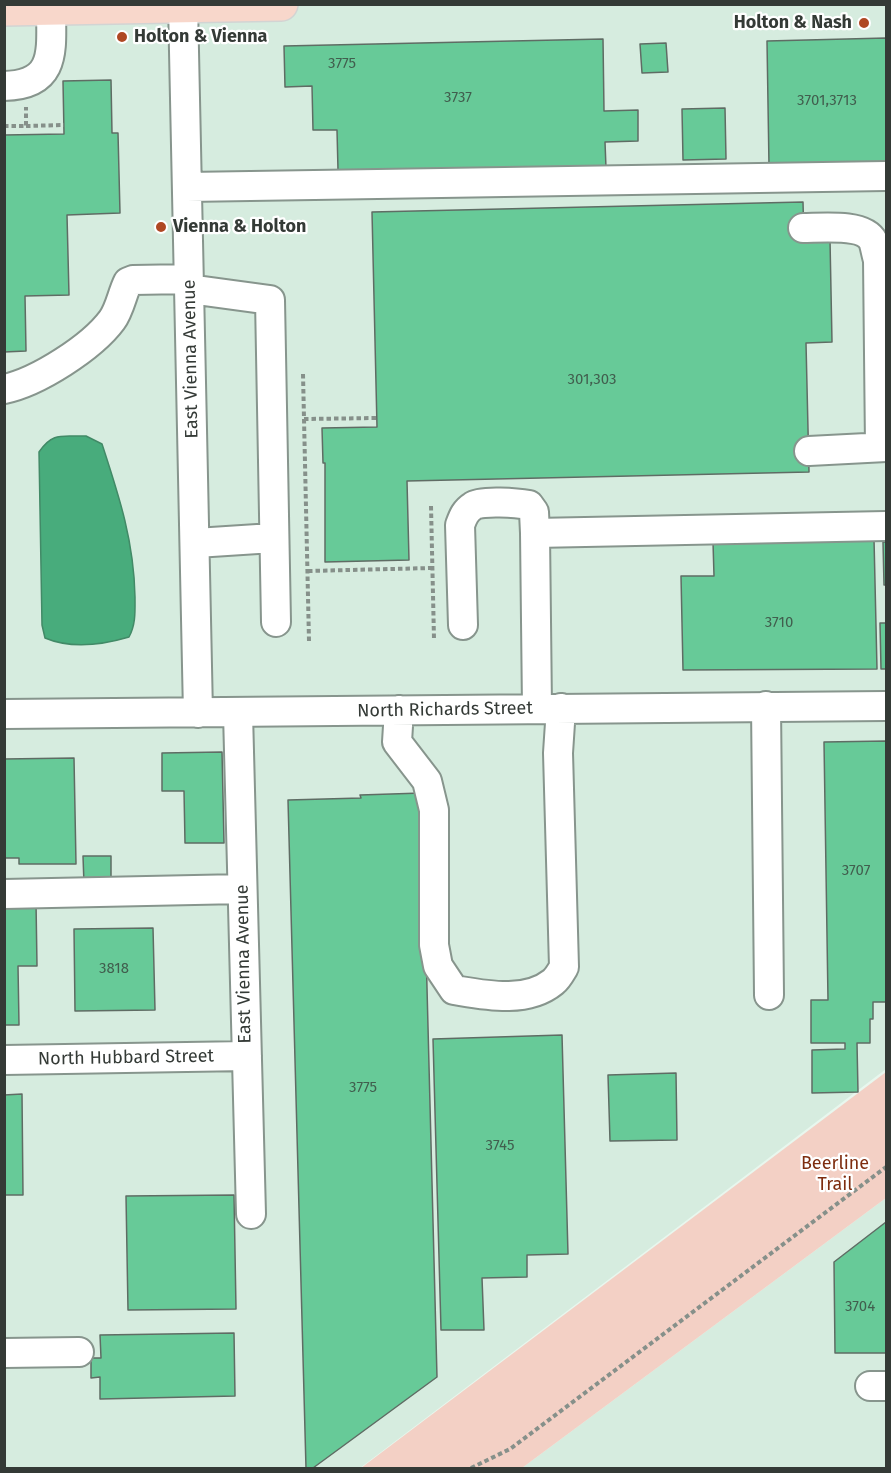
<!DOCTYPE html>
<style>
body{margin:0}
#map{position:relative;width:891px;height:1473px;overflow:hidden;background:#e8f7ee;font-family:"Fira Sans",sans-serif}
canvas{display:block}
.frame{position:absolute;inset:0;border:6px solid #343a36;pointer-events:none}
</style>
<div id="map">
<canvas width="891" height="1473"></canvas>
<div class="frame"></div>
</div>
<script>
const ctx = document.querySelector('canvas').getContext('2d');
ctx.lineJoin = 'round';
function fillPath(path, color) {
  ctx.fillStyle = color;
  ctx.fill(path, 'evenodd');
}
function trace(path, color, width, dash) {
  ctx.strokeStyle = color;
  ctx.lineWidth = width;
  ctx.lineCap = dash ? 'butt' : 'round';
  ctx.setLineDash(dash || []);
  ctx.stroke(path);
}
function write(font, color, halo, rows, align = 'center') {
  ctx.font = font + ' "Fira Sans",sans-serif';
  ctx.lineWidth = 4.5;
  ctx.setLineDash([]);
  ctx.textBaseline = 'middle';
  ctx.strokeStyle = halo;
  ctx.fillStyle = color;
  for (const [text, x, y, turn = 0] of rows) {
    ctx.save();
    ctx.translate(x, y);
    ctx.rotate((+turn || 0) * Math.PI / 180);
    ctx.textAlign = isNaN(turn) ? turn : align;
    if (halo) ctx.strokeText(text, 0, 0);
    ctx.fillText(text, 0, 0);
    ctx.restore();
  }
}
fillPath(new Path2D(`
 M5,5H886V1069L360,1468H5Z
 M886,1198V1468H522Z`), '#d6ecdf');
fillPath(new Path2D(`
 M886,1072V1198L522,1468H361Z`), '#f3d0c5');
const water = new Path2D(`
 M86,436L102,444C119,496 134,541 135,597C135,611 136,624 129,637C102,645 71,649 45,638L42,625L39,452C53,431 63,437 86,436Z`);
fillPath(water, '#48ac7c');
trace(water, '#428a67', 1.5);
const building = new Path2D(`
 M886,38V161L882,163L769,166L767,41Z
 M603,39L604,111L638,110V141L605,142L606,168L338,170L337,130H313L312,86L285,87L284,46Z
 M666,43L668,72L642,73L640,44Z
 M111,80L112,133H118L120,213L67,215L69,295L25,296L26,351L4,352V135L64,134L63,81Z
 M725,108L726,159L683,160L682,109Z
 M803,202L804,241L830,240L832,342L806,343L809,472L407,481L409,560L325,562V463H323L322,428L377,427L372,212Z
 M874,539L877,669L683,670L681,576H714L713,542Z
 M883,542H886V585H884Z
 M880,623H886V669H881Z
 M886,741V1002H873V1019H870V1043H857L858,1092L812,1093V1050L845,1049V1043H811V1000H828L824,742Z
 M222,752L224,843H185L184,791H162V753Z
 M74,758L76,864H19V858H4V759Z
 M422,793L437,1377L313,1468H306L288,800L361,798L360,795Z
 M83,856H111V883L84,884Z
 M4,902H36L37,966H18L19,1025H4Z
 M153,928L155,1010L75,1011L74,929Z
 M562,1035L568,1254L527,1255V1277L482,1278L484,1330H441L433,1039Z
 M676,1073L677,1140L610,1141L608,1075Z
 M22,1094L23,1195H4V1095Z
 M234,1195L236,1309L128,1310L126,1196Z
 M886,1222V1353H835L834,1262Z
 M234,1333L235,1396L100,1399V1377L91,1378V1358H101L100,1335Z`);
fillPath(building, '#67ca98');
trace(building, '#5f6c64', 1.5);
const minor = new Path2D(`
 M183,4L198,713
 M4,86C58,85 51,49 51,8
 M187,187L886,176
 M803,228C820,228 864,223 873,241C875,246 876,254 878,260L880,447
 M189,289L270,300L276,622
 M4,389C38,382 92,347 112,320C120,309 122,294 128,282L133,280L189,279
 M809,451L886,447
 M196,543L273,538
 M463,625L460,525C463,517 465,511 473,506C481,500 518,503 529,505L534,512L535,533
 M766,706L769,995
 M537,708L535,533L886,526
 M399,710L397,742L427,781L434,810V945L438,966L454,990C485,995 526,1004 553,982C558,978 561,972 564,967L558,753L561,708
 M238,713L251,1214
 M4,714L886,706
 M4,894L242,889
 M4,1060L247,1056
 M4,1353L79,1352
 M870,1386H886`);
const major = new Path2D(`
 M4,9L281,4`);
trace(minor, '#87958d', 32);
trace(major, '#d2d4d3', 36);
trace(new Path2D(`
 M4,126H26V107
 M26,126L64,125
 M303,374L309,641
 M304,419L377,418
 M431,506L434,639
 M308,571L432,568
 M471,1468L510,1449L886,1167`), '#86908a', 4, [4.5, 3]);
trace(minor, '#fff', 28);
trace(major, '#f8d7cb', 33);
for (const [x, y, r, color] of [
 [864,23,6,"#af4823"],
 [122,37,6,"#af4823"],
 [161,227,6,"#af4823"]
]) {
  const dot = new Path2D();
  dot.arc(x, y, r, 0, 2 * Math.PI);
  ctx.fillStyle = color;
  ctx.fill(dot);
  trace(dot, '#fff', 2);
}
write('15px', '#415e4e', null, [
 ["3775",342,64],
 ["3737",458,98],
 ["3701,3713",827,101],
 ["301,303",592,380],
 ["3710",779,623],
 ["3707",856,871],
 ["3818",114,969],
 ["3775",363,1088],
 ["3745",500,1146],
 ["3704",860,1307]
]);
write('bold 18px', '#343a36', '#fff', [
 ["Holton & Nash",852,23,"right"],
 ["Holton & Vienna",134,37],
 ["Vienna & Holton",173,227]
], 'left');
write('18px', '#343a36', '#fff', [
 ["East Vienna Avenue",191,359,-91],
 ["North Richards Street",445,710,-1],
 ["East Vienna Avenue",244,964,-91],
 ["North Hubbard Street",126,1058,-1]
]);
write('18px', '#7e2d0f', '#fff', [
 ["Beerline",835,1164],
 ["Trail",835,1185]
]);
</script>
